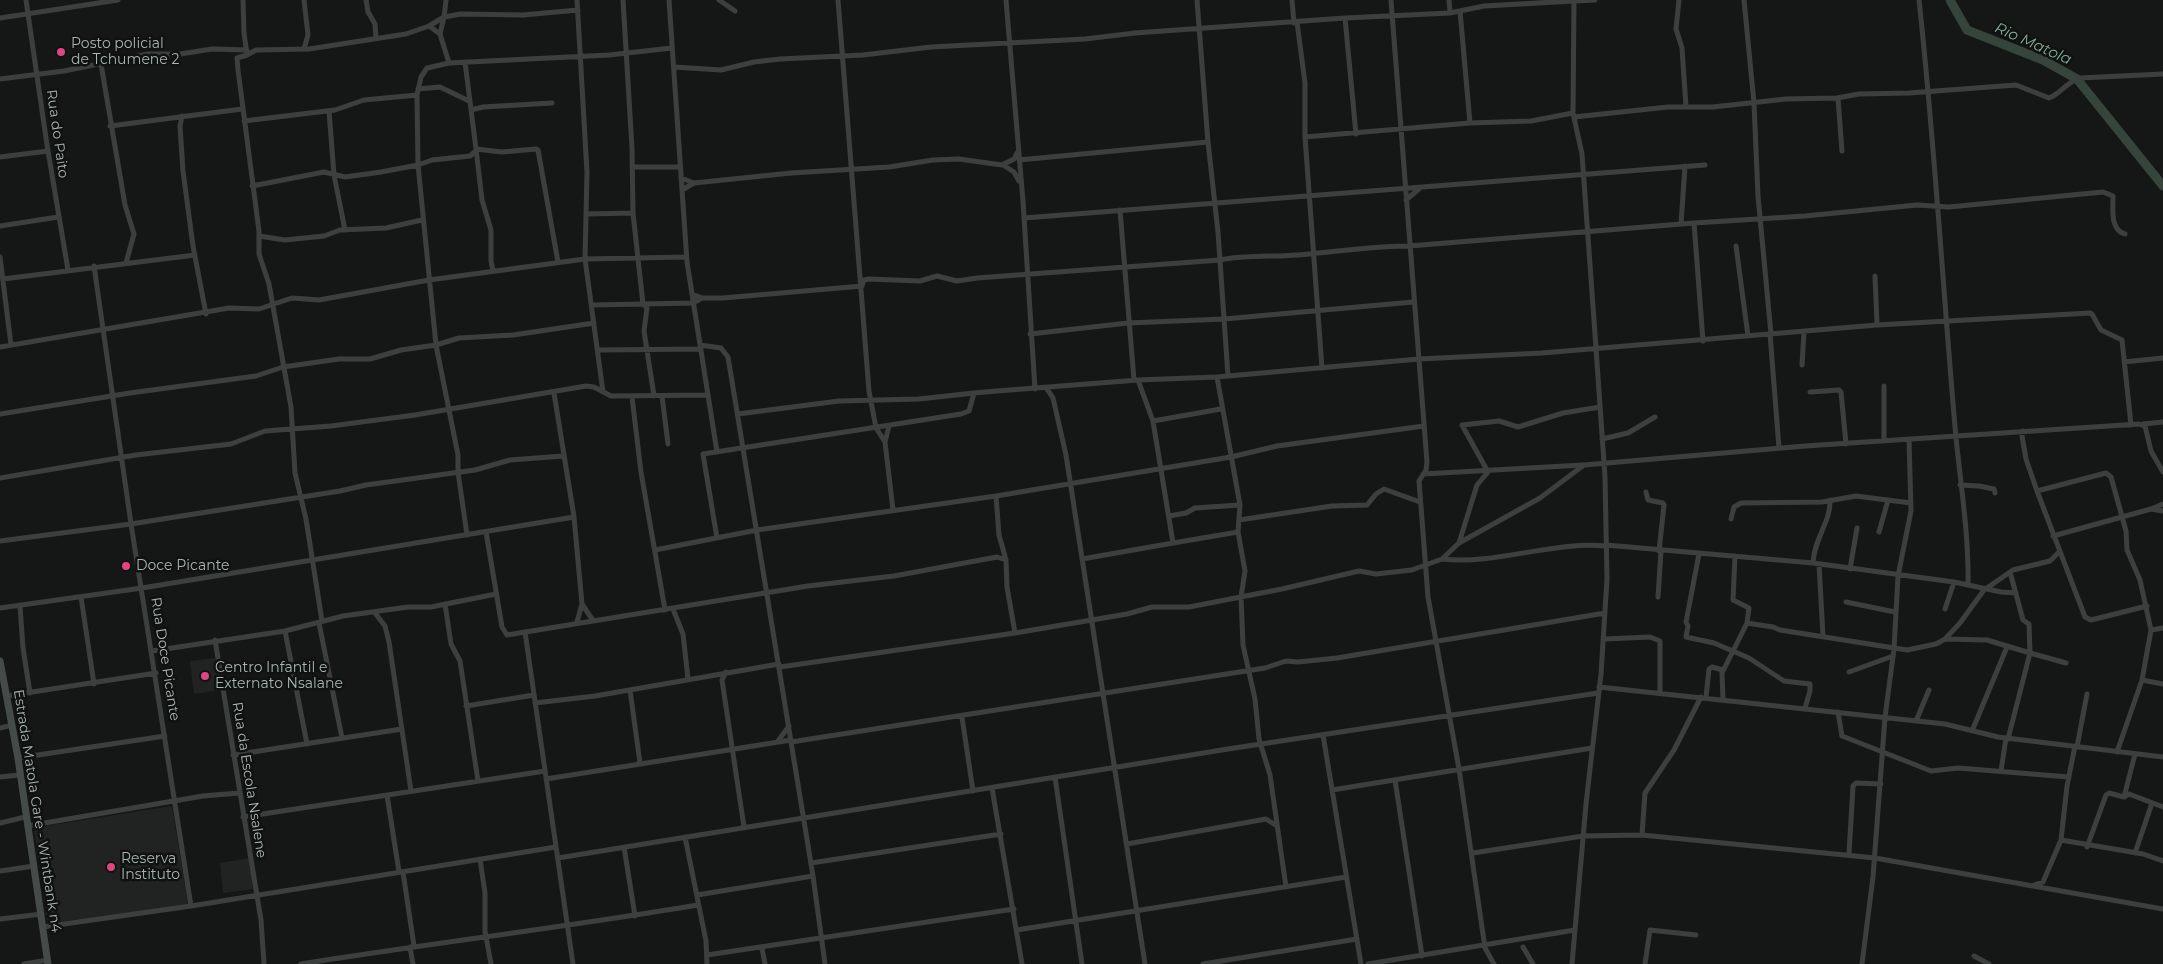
<!DOCTYPE html>
<style>
body{margin:0}
canvas{display:block;background:#151717}
</style>
<canvas width="2163" height="964"></canvas>
<script>
const ctx = document.querySelector('canvas').getContext('2d');
ctx.lineJoin = 'round';
function fillPath(path, color) {
  ctx.fillStyle = color;
  ctx.fill(path, 'evenodd');
}
function trace(path, color, width, dash) {
  ctx.strokeStyle = color;
  ctx.lineWidth = width;
  ctx.lineCap = dash ? 'butt' : 'round';
  ctx.setLineDash(dash || []);
  ctx.stroke(path);
}
function write(font, color, halo, rows, align = 'center') {
  ctx.font = font + ' Montserrat,sans-serif';
  ctx.lineWidth = 5;
  ctx.setLineDash([]);
  ctx.textBaseline = 'middle';
  ctx.strokeStyle = halo;
  ctx.fillStyle = color;
  for (const [text, x, y, turn = 0] of rows) {
    ctx.save();
    ctx.translate(x, y);
    ctx.rotate((+turn || 0) * Math.PI / 180);
    ctx.textAlign = isNaN(turn) ? turn : align;
    if (halo) ctx.strokeText(text, 0, 0);
    ctx.fillText(text, 0, 0);
    ctx.restore();
  }
}
fillPath(new Path2D(`
 M215,658L221,690L194,694L190,661Z
 M172,806L188,906L48,923L34,828Z
 M250,858L253,889L223,893L220,863Z`), '#212323');
trace(new Path2D(`
 M1950,0L1967,30L2043,60L2077,79L2163,186`), '#36453c', 9);
trace(new Path2D(`
 M26,0L47,145L68,270
 M243,0L244,33L247,55L237,58L238,70L259,231V254L269,284L291,407L295,473L306,519L322,621
 M304,0L308,35L304,49
 M366,0L368,12L375,24L376,38
 M446,0L444,17L461,14L523,15L578,10
 M577,0L587,172L585,259L686,257
 M669,0L687,262L717,452
 M719,0L735,11
 M838,0L869,391L876,428L885,442L893,510
 M1006,0L1023,201L1035,389
 M1292,0L1294,23
 M1391,0L1427,462L1426,470L1419,481L1428,597L1459,769L1485,948L1494,964
 M1449,0L1450,13
 M1679,0L1676,29L1682,48L1686,107
 M1744,0L1754,103L1758,196L1771,334
 M1919,0C1935,146 1943,292 1956,438C1961,487 1969,536 1968,585
 M1460,11L1470,123
 M0,18L118,0
 M1345,18L1356,134
 M1297,22L1305,83V137
 M429,26L440,34L449,63L427,68L421,77L417,95L418,165L436,345L459,338L513,335L594,323
 M247,55L256,50L309,49L406,34L429,26L444,17L440,34
 M465,62L476,149L502,152L536,149L538,150L558,262
 M449,63L609,55L672,48
 M101,64L125,205L134,234L126,263
 M674,67L721,70L754,62L780,59L863,55L931,47L1085,39L1135,33L1345,18L1450,13L1484,6L1574,1
 M0,79L64,71L148,54H180L212,49L247,50
 M418,89L440,87L469,101
 M1838,98L1842,151
 M471,110L483,107L552,103
 M329,111L334,175L345,230
 M182,116L180,126L183,171L193,246L206,314
 M1574,117L1668,107H1713L1786,99L1837,98L1859,94L1909,93L2016,85L2049,98C2061,94 2066,82 2080,78L2163,74
 M244,121L335,110L364,100L417,95
 M110,126L242,109
 M1208,142L1218,232L1228,376
 M476,149L482,200L491,230V261L493,271
 M0,157L48,151
 M1019,160L1208,142L1197,0
 M1003,165L1014,172L1019,181
 M633,167H680
 M681,178L694,183L791,173L889,167L933,160L959,159L1002,165L1014,159L1017,153
 M252,186L324,172L345,177L381,172L418,165L432,160L470,156L476,151
 M682,190L694,183
 M1406,200L1420,188
 M1120,210L1134,380
 M633,213L643,304L647,308L644,331L654,396
 M586,214L633,213L632,148L623,0
 M1024,218L1705,165
 M1694,223L1703,341
 M1681,224L1685,166
 M0,226L58,217
 M259,236L285,240L324,236L340,230L386,228L422,220
 M1736,246L1748,336
 M0,257L11,345
 M94,266L131,524L191,906
 M1875,276L1877,325
 M3,279L195,255
 M692,294L702,298H723L862,286L864,280L869,279L920,281L937,276L957,281L977,278L1220,260C1245,255 1271,257 1297,255C1335,252 1372,246 1409,246L1694,223L1805,216L1917,205L1949,207L2103,192L2113,196C2113,209 2110,230 2125,234
 M592,305L693,303L702,298
 M1030,334L1128,323L1224,319L1413,302
 M1770,334L1779,448
 M700,345L721,348L728,357L813,876L825,964
 M0,347L229,308L259,309L292,298L319,300L429,280L585,259L603,392
 M599,350L701,349
 M2124,362L2163,358
 M1802,365L1804,332
 M1322,368L1305,137L1470,123L1531,121L1573,113
 M1217,377L1240,505L1238,532L1245,571L1241,597L1243,645L1255,699L1259,739L1270,775L1286,887
 M1138,380L1153,421L1221,409
 M1047,389L1053,398L1066,455L1145,964
 M1810,392L1839,390L1841,392L1846,444
 M554,393L574,517L582,604L592,619
 M662,396L668,444
 M632,397L641,472L665,610
 M0,414L130,393L256,376L283,367L339,359H370L401,350L436,345L458,455V472L467,535
 M738,414L839,401L919,399L974,393
 M2143,424L2163,422
 M2023,431L2022,436L2026,459L2037,491L2085,617L2091,620L2147,606
 M1602,439L1628,433L1655,417
 M1884,441V386
 M885,442L889,426
 M1423,474L1583,465
 M0,478L136,455L231,444L265,431L331,426L415,415L586,386L594,387L611,396L708,395
 M1960,485L1979,486L1994,489L1995,493
 M2037,491L2106,473L2111,477L2126,531L2127,550L2140,580L2151,630L2142,680L2117,752
 M1646,492L1648,500L1663,503L1664,505L1659,551
 M996,496L999,535L1006,560L1007,587L1015,633
 M2151,509L2163,511
 M1169,516L1186,513L1195,508L1240,505
 M1731,519L1734,507L1741,503L1822,502L1856,496L1911,503
 M1239,520L1332,506L1367,505L1376,494L1384,489L1420,502
 M486,532L502,627L507,635L808,586L894,576L997,557L1006,560
 M1879,532L1888,500
 M2053,536L2151,509L2163,504
 M717,538L703,454L961,414L969,411L974,393L997,391L1138,380L1217,377L1419,359L1542,353L1877,325L2090,313L2092,314L2101,330L2122,340L2131,425
 M0,541L131,524L340,491L366,485L475,470L510,460L564,456
 M1173,543L1238,532
 M1459,543L1477,485L1488,472L1462,425L1499,421L1518,427L1563,413L1600,407
 M1606,545L1813,563L1954,582L2001,592L2016,593
 M655,550L757,530L996,496L1231,457L1277,446L1424,426
 M1699,554L1686,622L1688,626L1686,637L1714,643L1749,658L1784,681L1810,684V691L1805,708
 M1735,556L1733,600L1749,608L1747,623L1773,627L1780,630L1907,650L1936,644L1945,639L1960,623L1984,590L2013,570L2050,561L2059,552
 M1082,559L1173,543L1153,421
 M1442,559C1497,565 1551,541 1606,546
 M1813,563C1814,538 1831,522 1830,500
 M1819,564L1823,636
 M1850,569L1857,528
 M2010,572L2023,620L2029,624L2030,653L2066,663
 M81,597L94,684
 M1658,597L1661,551
 M1846,602L1895,612
 M445,604L451,644L460,661L478,781
 M20,606L23,648L30,693
 M0,608L142,588L574,517
 M673,609L683,634L688,679
 M1945,609L1954,582
 M375,613L385,626L389,642L411,791
 M577,622L582,604
 M319,623L342,738
 M2151,630L2163,628
 M285,631L307,744
 M525,632L573,964
 M1604,639L1650,637L1660,641V693
 M1945,639L1987,640L2030,653L2008,739
 M215,640L261,920L264,964
 M152,651L285,631L343,616L408,607H431L496,594
 M780,667L1015,633L1127,614L1152,607H1189L1282,589L1359,571L1376,574L1412,570L1442,559L1459,543L1540,498L1584,465L1805,446L2139,424L2145,426L2151,451L2163,472
 M726,672L722,680L744,827
 M1849,672L1893,656
 M2142,680L2163,684
 M1599,687L1945,724L1998,737L2163,757
 M630,690L640,763
 M6,696L156,673
 M1706,697L1709,669L1712,667L1723,670
 M1723,700L1722,673L1747,623
 M535,703L595,696L779,664
 M466,706L534,695
 M1838,712L1842,736L1931,771L1958,768L2069,777
 M962,717L973,791
 M1916,721L1929,690
 M0,728L12,725
 M1972,731L2007,647
 M1323,735L1361,964
 M778,741L789,726
 M791,742L1265,668L1286,661L1298,662L1337,658L1605,613
 M2075,746L2067,786L2061,840L2143,854L2163,861
 M2077,747L2087,694
 M2135,754L2124,797L2129,794L2163,807
 M233,755L402,729
 M18,758L165,736
 M2001,771L2006,738
 M0,777L19,775
 M1055,777L1082,964
 M546,779L791,740
 M1395,780L1422,956
 M992,788L1022,964
 M1332,790L1592,748
 M387,795L399,872
 M243,817L545,771
 M0,823L25,817
 M27,826L203,796L239,793
 M1642,835L1875,858L2163,909
 M685,837L706,941L707,964
 M1127,844L1266,819L1277,826
 M624,847L635,916
 M2087,847L2106,795L2109,793L2124,797
 M1473,853L1583,836L1642,835L1645,793L1674,750L1701,697
 M2135,853L2152,803
 M1849,854L1853,786L1856,783L1881,784
 M558,858L1228,749L1598,693
 M480,859L485,893V931L491,964
 M811,863L1001,834
 M0,871L34,866
 M403,872L414,946
 M2034,885L2043,882L2061,840
 M697,895L813,876
 M0,919L42,914
 M43,927L191,906L556,847
 M1017,930L1346,877
 M410,947L413,964
 M1523,947L1533,964
 M762,948L765,964
 M707,955L1014,909
 M1974,956L1989,964
 M24,964L48,960
 M301,964C434,943 566,927 698,905
 M1203,964L1357,939
 M1368,964L1575,930
 M1572,964L1586,804L1601,674L1607,579L1605,477L1594,320L1582,154L1573,113L1574,1L1595,0
 M1645,964L1650,930L1696,935
 M1862,964L1873,877L1885,717L1894,649L1898,576L1911,511L1909,439`), '#3b403f', 5);
trace(new Path2D(`
 M0,661L18,758L48,964`), '#454b49', 7);
for (const [x, y, r, color] of [
 [61,52,5,"#df457e"],
 [126,566,5,"#df457e"],
 [205,676,5,"#df457e"],
 [111,867,5,"#df457e"]
]) {
  const dot = new Path2D();
  dot.arc(x, y, r, 0, 2 * Math.PI);
  ctx.fillStyle = color;
  ctx.fill(dot);
  trace(dot, '#101212', 2);
}
write('14px', '#a8b5b1', '#101212', [
 ["Posto policial",71,44],
 ["de Tchumene 2",71,60],
 ["Doce Picante",136,566],
 ["Centro Infantil e",215,668],
 ["Externato Nsalane",215,684],
 ["Reserva",121,859],
 ["Instituto",121,875]
], 'left');
write('14px', '#a8b5b1', '#101212', [
 ["Rua do Paito",57,134,82],
 ["Rua Doce Picante",165,659,81],
 ["Rua da Escola Nsalene",249,780,81],
 ["Estrada Matola Gare - Wintbank n4",37,811,81]
]);
write('italic 15px', '#83ad95', '#101212', [
 ["Rio Matola",2033,44,24]
]);
</script>
